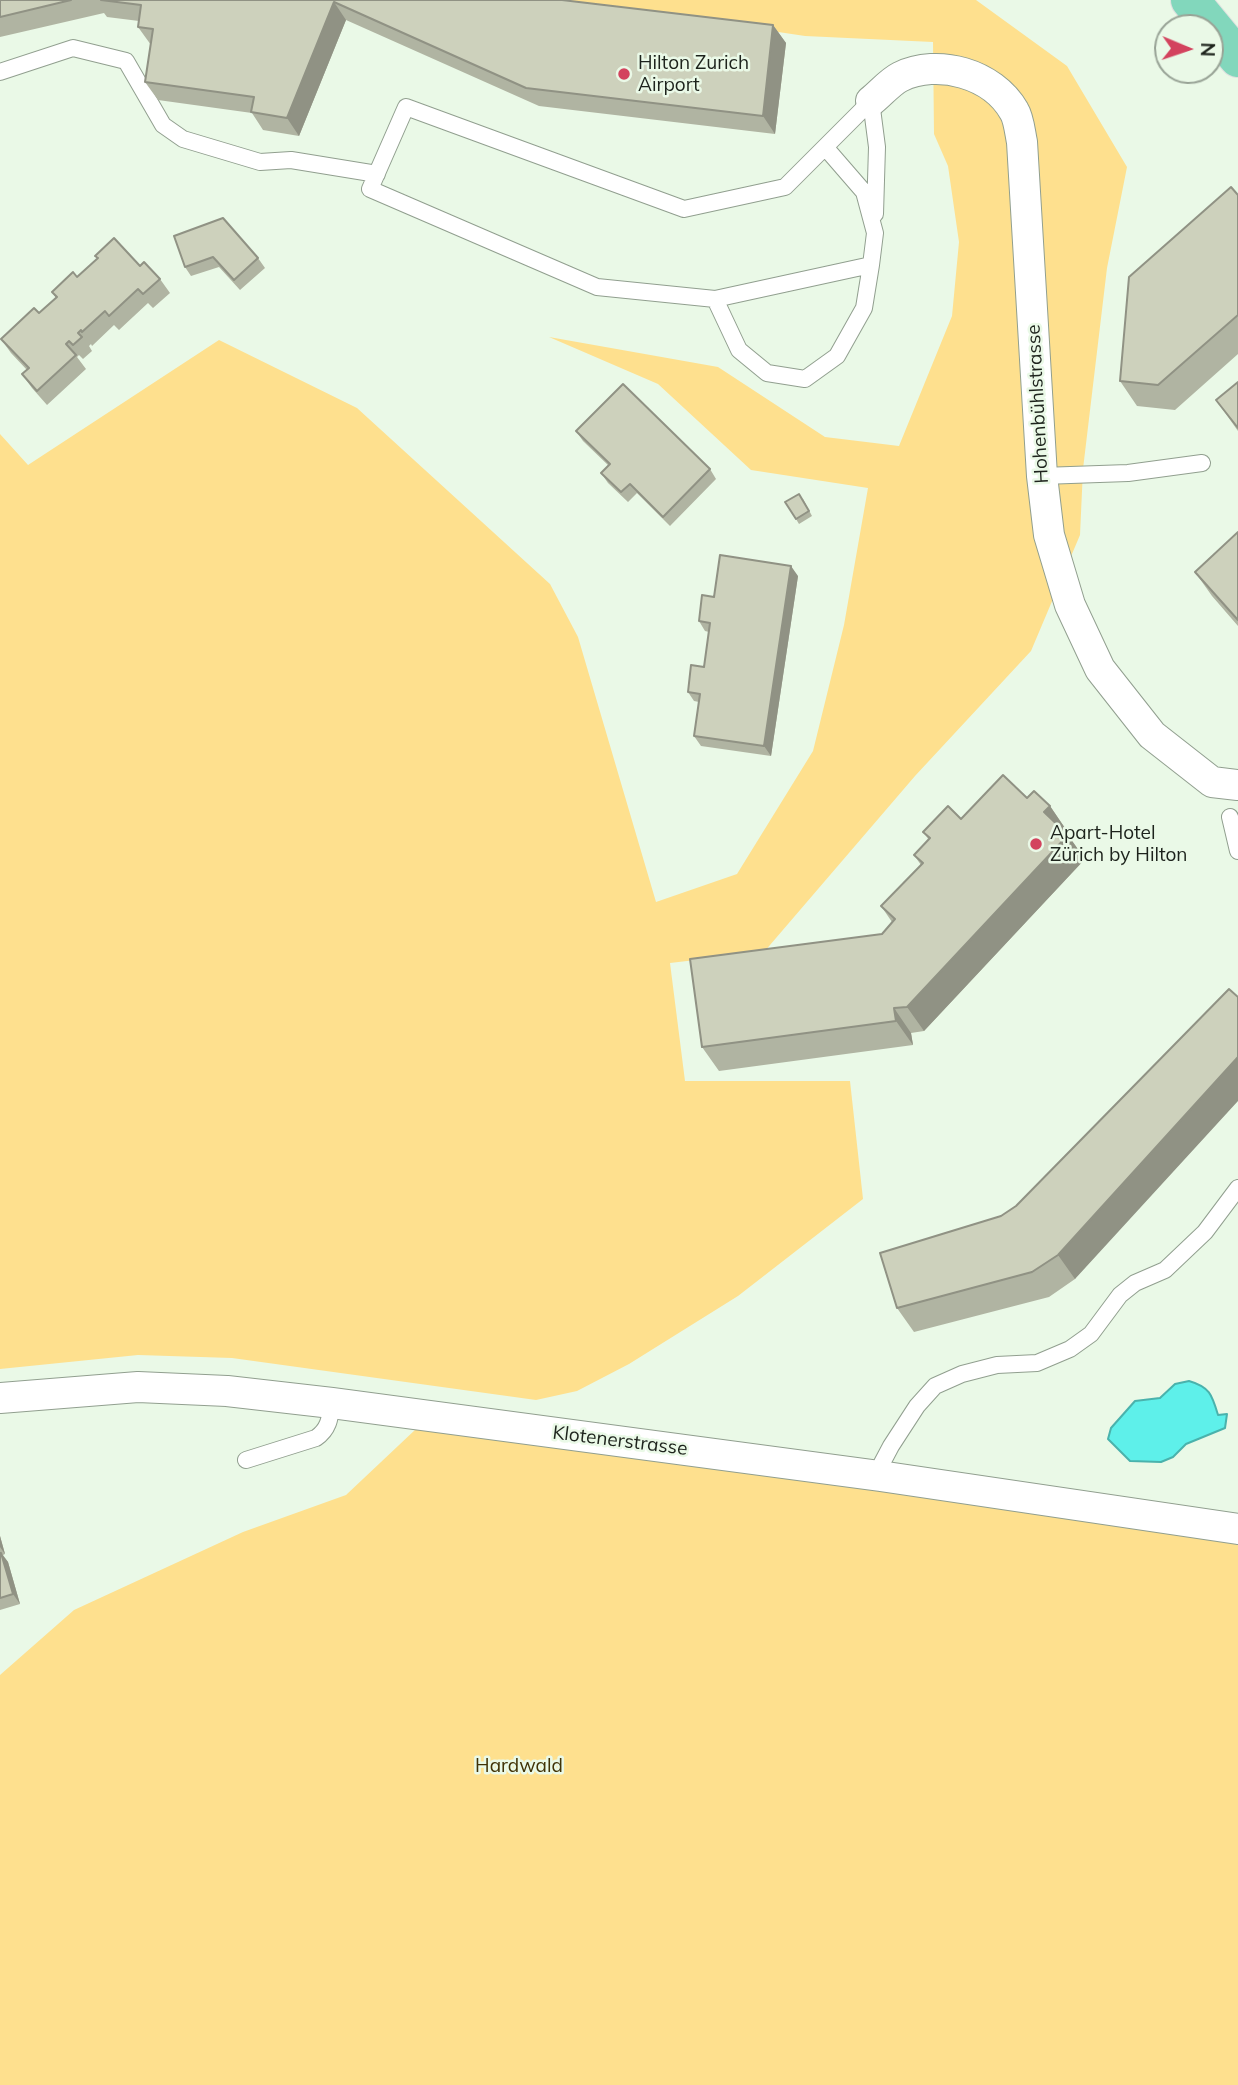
<!DOCTYPE html>
<meta charset="utf-8">
<style>
body{margin:0}
#map{position:relative;width:1238px;height:2085px;overflow:hidden;background:#eaf9e7;font-family:Mulish,sans-serif}
canvas{display:block}
.north{position:absolute;left:1154px;top:14px;width:70px;height:70px;box-sizing:border-box;background:#eaf9e7;border:2px solid #98a396;border-radius:50%;rotate:92deg;font-size:19px;font-weight:700;line-height:28px;text-align:center;color:#1d231c}
.north::after{content:'';display:block;margin:auto;width:24px;height:32px;background:#d3435e;clip-path:polygon(50% 0,100% 100%,50% 72%,0 100%)}
</style>
<div id="map">
<canvas width="1238" height="2085"></canvas>
<div class="north">N</div>
</div>
<script>
const ctx = document.querySelector('canvas').getContext('2d');
ctx.lineJoin = 'round';
function fillPath(path, color) {
  ctx.fillStyle = color;
  ctx.fill(path, 'evenodd');
}
function trace(path, color, width, dash) {
  ctx.strokeStyle = color;
  ctx.lineWidth = width;
  ctx.lineCap = dash ? 'butt' : 'round';
  ctx.setLineDash(dash || []);
  ctx.stroke(path);
}
function write(font, color, halo, rows, align = 'center') {
  ctx.font = font + ' Mulish,sans-serif';
  ctx.lineWidth = 5;
  ctx.setLineDash([]);
  ctx.textBaseline = 'middle';
  ctx.strokeStyle = halo;
  ctx.fillStyle = color;
  for (const [text, x, y, turn = 0] of rows) {
    ctx.save();
    ctx.translate(x, y);
    ctx.rotate((+turn || 0) * Math.PI / 180);
    ctx.textAlign = isNaN(turn) ? turn : align;
    if (halo) ctx.strokeText(text, 0, 0);
    ctx.fillText(text, 0, 0);
    ctx.restore();
  }
}
fillPath(new Path2D(`
 M565,0H976L1067,66L1127,167L1107,268L1083,469L1080,535L1031,651L915,776L764,952L670,963L685,1081H850L863,1199L738,1296L629,1364L577,1391L536,1400L232,1358L138,1355L0,1369V434L28,465L219,340L357,408L550,584L578,637L656,902L737,874L813,751L844,625L868,488L751,470L658,384L549,337L718,367L825,437L899,446L952,316L959,242L948,166L934,134L933,42L805,36Z
 M416,1429L1238,1537V2085H0V1675L74,1610L243,1532L346,1495Z`), '#fee08e');
const water = new Path2D(`
 M1189,1381C1210,1387 1212,1395 1218,1415L1227,1414L1225,1428L1186,1444L1173,1457L1161,1462L1130,1461L1108,1439L1111,1428L1135,1401L1160,1398L1175,1384Z`);
fillPath(water, '#5ef0ea');
trace(water, '#4ab2ac', 2);
const service = new Path2D(`
 M0,72L73,48L126,61L163,125L183,139L260,162L291,160L377,174
 M871,101L877,147L875,214
 M825,147L864,192L875,233L871,265L715,299L597,287L370,189L406,107L684,209L785,187L871,101
 M715,299L739,350L767,373L805,379L837,356L864,308L871,265
 M1042,476L1128,473L1202,463
 M1230,817L1238,851
 M246,1460L316,1438C329,1429 330,1418 332,1403
 M880,1476L882,1463L891,1446L917,1406L935,1386L962,1374L997,1365L1037,1363L1070,1349L1091,1334L1120,1295L1135,1283L1165,1270L1205,1232L1238,1188`);
const minor = new Path2D(`
 M871,101C880,94 890,82 900,77C938,58 993,74 1014,111C1019,119 1020,133 1022,142L1042,476L1049,535L1070,605L1100,669L1152,735L1212,782L1238,785
 M0,1398L138,1387L227,1391L332,1403L880,1476L1238,1529`);
const primary = new Path2D(`
 M1190,0L1238,58`);
trace(service, '#919f8f', 18);
trace(minor, '#919f8f', 32);
trace(primary, '#dfe0df', 40);
trace(service, '#fff', 16);
trace(minor, '#fff', 30);
trace(primary, '#82d7bc', 38);
fillPath(new Path2D(`
 M0,0H562L773,25L786,43L775,134L539,106L346,20L299,136L263,130L252,113L158,100L145,82L151,45L138,27L139,21L107,17L104,13L0,37Z
 M1238,195V354L1175,410L1137,406L1120,381Z
 M174,236L258,258L265,268L240,290L219,267L191,276L185,267Z
 M95,256L140,266L160,279L170,293L153,308L148,303L119,330L114,325L92,346L91,344L89,346L92,351L83,359L79,355L77,357L86,369L47,405L32,388L22,374L27,370L11,353L1,339L39,313L56,298L52,292L77,277L97,259Z
 M1238,382V431L1216,400Z
 M576,431L710,469L716,479L670,526L637,493L628,502L608,483L601,473L609,466L583,441Z
 M803,499L812,516L799,524L796,519Z
 M1238,532V626L1212,596L1195,572Z
 M798,576L771,756L701,746L694,736L699,702L694,701L688,692L704,667L709,632L705,631L699,621L714,597Z
 M1027,798L1050,806L1067,831L1065,832L1085,859L924,1031L911,1033L913,1045L719,1071L702,1047L882,934L892,922L881,906L921,865L914,855L929,840L923,832Z
 M1229,989L1075,1279L1049,1297L914,1332L897,1308L1001,1216L1016,1206Z
 M0,1536L5,1554L3,1555L8,1562L20,1604L0,1610Z`), '#b0b4a2');
fillPath(new Path2D(`
 M334,2L346,20L299,136L287,118Z
 M773,25L786,43L775,134L763,116Z
 M791,566L798,576L771,756L764,746Z
 M1050,806L1067,831L1061,837L1044,812Z
 M1068,835L1085,859L924,1031L907,1007Z
 M894,1008L911,1033L913,1045L896,1021Z
 M1238,1057V1101L1075,1279L1058,1255Z
 M0,1536L5,1554L0,1547Z
 M1,1553L8,1562L20,1604L13,1594Z`), '#909284');
const building = new Path2D(`
 M0,0H71L0,17Z
 M101,0H562L773,25L763,116L526,88L334,2L287,118L251,112L254,97L145,82L153,29L138,27L141,5Z
 M1231,187L1238,195V315L1158,385L1120,381L1129,277Z
 M223,218L258,258L234,280L213,257L185,267L174,236Z
 M114,238L140,266L144,262L160,279L143,294L138,289L109,316L105,311L82,332L81,330L78,333L82,337L73,345L69,341L66,344L76,355L37,391L22,374L29,368L1,339L34,308L39,313L57,297L52,292L73,272L77,277L98,258L95,256Z
 M1238,382V428L1216,400Z
 M623,384L710,469L663,517L630,484L621,492L601,473L610,464L576,431Z
 M799,494L809,511L796,519L785,502Z
 M1238,532V620L1195,572Z
 M720,555L791,566L764,746L694,736L700,694L688,692L691,665L704,667L710,623L699,621L702,595L714,597Z
 M1003,775L1027,798L1034,791L1050,806L1044,812L1068,835L907,1007L894,1008L896,1021L702,1047L690,959L882,934L895,919L881,906L923,863L914,855L930,838L923,832L948,806L961,819Z
 M1229,989L1238,997V1057L1058,1255L1032,1272L897,1308L880,1253L1001,1216L1016,1206Z
 M0,1553H1L13,1594L0,1598Z`);
fillPath(building, '#cdd1bc');
trace(building, '#909284', 2);
for (const [x, y, r, color] of [
 [624,74,7,"#d3435e"],
 [1036,844,7,"#d3435e"]
]) {
  const dot = new Path2D();
  dot.arc(x, y, r, 0, 2 * Math.PI);
  ctx.fillStyle = color;
  ctx.fill(dot);
  trace(dot, '#eaf9e7', 2.5);
}
write('19px', '#1d231c', '#eaf9e7', [
 ["Hilton Zurich",638,63],
 ["Airport",638,85],
 ["Apart-Hotel",1050,833],
 ["Zürich by Hilton",1050,855]
], 'left');
write('19px', '#1d231c', '#eaf9e7', [
 ["Hohenbühlstrasse",1038,404,-93],
 ["Klotenerstrasse",620,1441,7]
]);
write('19px', '#403205', '#eaf9e7', [
 ["Hardwald",519,1766]
]);
</script>
